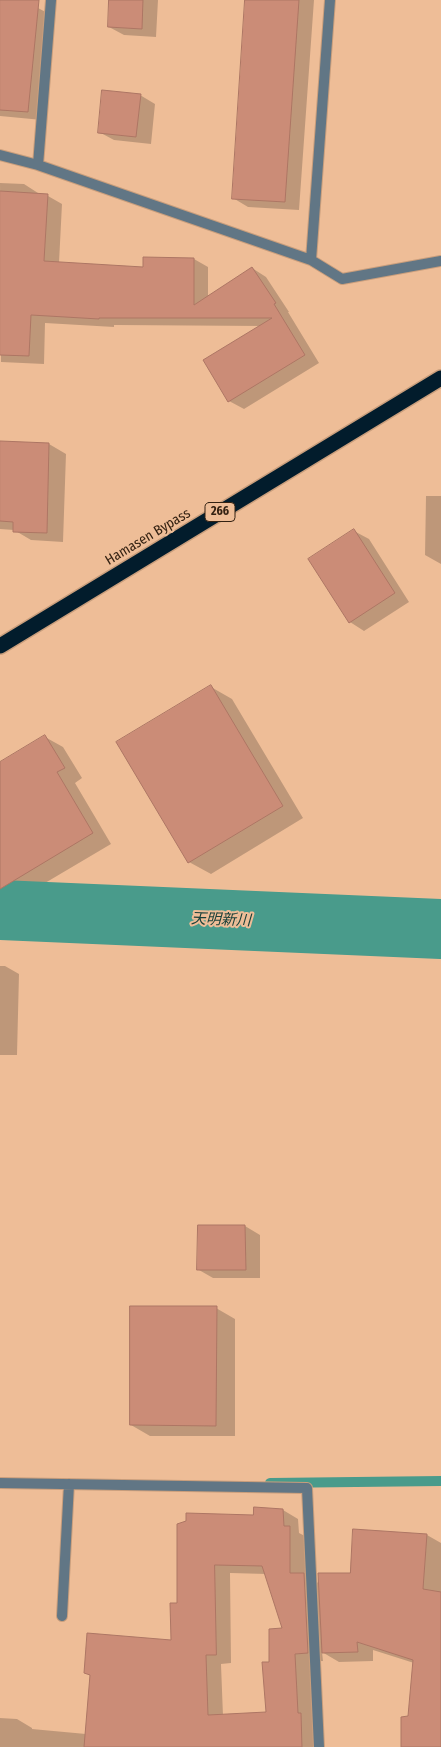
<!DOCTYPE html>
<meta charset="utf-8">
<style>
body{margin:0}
canvas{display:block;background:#eebd97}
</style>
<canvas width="441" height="1747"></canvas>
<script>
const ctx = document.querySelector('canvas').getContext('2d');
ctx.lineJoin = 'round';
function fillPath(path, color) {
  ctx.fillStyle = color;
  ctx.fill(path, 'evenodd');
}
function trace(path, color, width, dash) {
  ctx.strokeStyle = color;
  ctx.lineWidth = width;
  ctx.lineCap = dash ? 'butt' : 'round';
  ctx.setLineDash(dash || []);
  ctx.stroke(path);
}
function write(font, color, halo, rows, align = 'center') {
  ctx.font = font + ' "Fira Sans Condensed","Noto Sans JP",sans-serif';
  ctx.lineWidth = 4;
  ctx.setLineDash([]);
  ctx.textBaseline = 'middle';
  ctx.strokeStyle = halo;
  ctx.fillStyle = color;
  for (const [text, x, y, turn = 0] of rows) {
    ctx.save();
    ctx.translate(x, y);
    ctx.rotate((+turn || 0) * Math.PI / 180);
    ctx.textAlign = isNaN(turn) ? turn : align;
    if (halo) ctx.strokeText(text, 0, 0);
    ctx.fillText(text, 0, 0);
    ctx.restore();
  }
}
fillPath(new Path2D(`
 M111,0H158L156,37L124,35L109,27Z
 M246,0H314L299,210L248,207L233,198Z
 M0,1L8,6L38,8L53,16L42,120L0,116Z
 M140,95L155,104L151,144L114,140L99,132Z
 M0,183L24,184L38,193V195L48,196L62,204L59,263L144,269L194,259L208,267V297L252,268L266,277L289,312H288L319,363L244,409L229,401L262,326L114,325V327L45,323L44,364L1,362Z
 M0,443L49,444L66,454L63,542L31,540L14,530L0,529Z
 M426,496H441V564L425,555Z
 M354,531L369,539L409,602L364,631L350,622Z
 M211,687L232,699L303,818L211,874L189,862Z
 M45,737L63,747L82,778L75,783L111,844L18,899L0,888V764Z
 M0,966H5L19,974L17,1055H0Z
 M245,1226L260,1235V1278H213L199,1270Z
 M216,1308L235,1319V1436H150L131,1425Z
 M283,1510L298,1519L299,1533L305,1536V1575L320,1584L351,1575L427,1535L441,1543V1747H402L409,1717L414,1663L373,1650V1661L339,1662L322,1652L323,1661L310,1662L313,1721L316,1747H0V1718L17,1719L32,1728V1729L86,1734L91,1676L85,1672L172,1642L178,1604L254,1516ZM230,1573L266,1574L283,1629L270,1663L267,1713L223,1716L221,1664L231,1663Z`), '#0003');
trace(new Path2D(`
 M270,1483L441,1481`), '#499b8b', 10);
trace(new Path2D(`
 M0,910L441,929`), '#499b8b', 60);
const building = new Path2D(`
 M0,0H39L28,112L0,110Z
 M109,0H143L142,29L108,27Z
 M245,0H299L285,202L232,199Z
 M102,90L141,94L136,137L98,133Z
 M0,191L48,194L44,261L143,267V257L194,258V305L252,267L276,303L274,304L305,355L228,402L203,360L272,318H99V319L31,315L29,356L0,355Z
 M0,441L49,443L47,533L13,532V522L0,521Z
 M354,529L395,593L349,623L308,559Z
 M211,685L283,806L188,863L116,742Z
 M45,735L65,768L57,772L93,833L0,889V762Z
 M198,1225H245L246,1270H197Z
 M130,1306H217L216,1426L130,1425Z
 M254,1507L283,1509L284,1526H290V1573H304L308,1653L295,1654L298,1713H301L302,1747H84L90,1675L84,1673L87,1633L171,1640L170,1603H177V1524L186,1521V1513L253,1515ZM215,1565L262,1566L282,1628L269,1629V1662H262L266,1712L208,1715L206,1655H216Z
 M353,1529L427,1534L423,1589L441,1592V1747H401V1717L408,1716L413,1660L357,1642L358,1652L322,1653L318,1573H350Z`);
fillPath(building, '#cb8c77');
trace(building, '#ad7664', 1);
const street = new Path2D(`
 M0,155L38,165L311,260L342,279L441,261
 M38,165L51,0
 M311,260L330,0
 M0,1483L307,1488L319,1747
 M62,1616L69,1484`);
const highway = new Path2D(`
 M0,646L441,378`);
trace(street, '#c99e7c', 12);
trace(highway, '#c99e7c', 18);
trace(street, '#617685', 10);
trace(highway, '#021c2c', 15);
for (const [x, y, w] of [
 [220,512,30]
]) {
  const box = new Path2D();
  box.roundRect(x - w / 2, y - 9.5, w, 19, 4);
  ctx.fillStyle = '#eebd97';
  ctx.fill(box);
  trace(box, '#332112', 1);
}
write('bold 12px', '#332112', null, [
 ["266",220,512]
]);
write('14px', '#332112', '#eebd97', [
 ["Hamasen Bypass",148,537,-31]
]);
write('italic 15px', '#1b413a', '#eebd97', [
 ["天明新川",221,920,2]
]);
</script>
